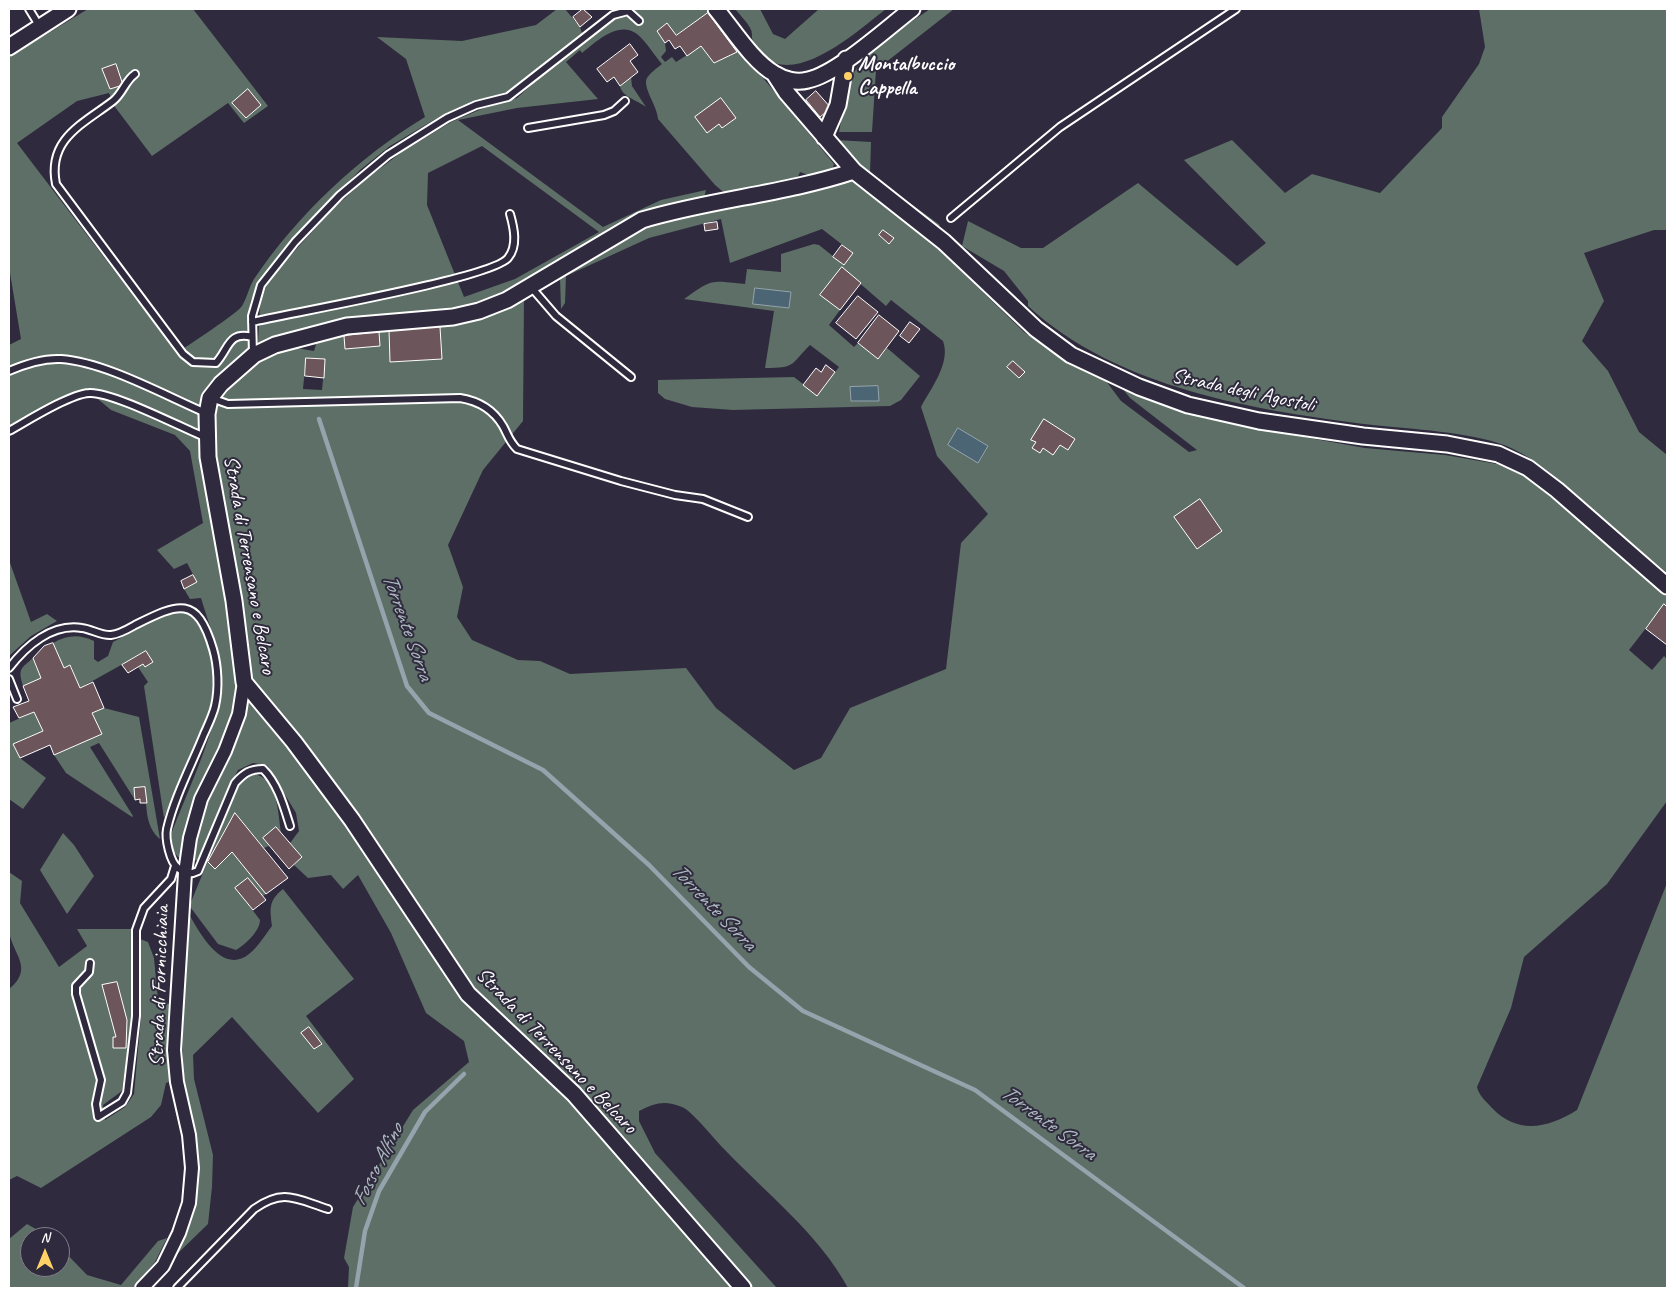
<!DOCTYPE html>
<style>
body{margin:0}
#map{position:relative;width:1676px;height:1297px;overflow:hidden;background:#2f2a3d;font-family:Caveat,sans-serif}
canvas{display:block}
.frame{position:absolute;inset:0;border:10px solid #fff;pointer-events:none}
.north{position:absolute;left:20px;top:1227px;width:50px;height:50px;box-sizing:border-box;background:#2f2a3d;border:1px solid #827f8b;border-radius:50%;rotate:0deg;font-size:14px;font-weight:700;line-height:20px;text-align:center;color:#fff}
.north::after{content:'';display:block;margin:auto;width:18px;height:22px;background:#ffd166;clip-path:polygon(50% 0,100% 100%,50% 72%,0 100%)}
</style>
<div id="map">
<canvas width="1676" height="1297"></canvas>
<div class="frame"></div>
<div class="north">N</div>
</div>
<script>
const ctx = document.querySelector('canvas').getContext('2d');
ctx.lineJoin = 'round';
function fillPath(path, color) {
  ctx.fillStyle = color;
  ctx.fill(path, 'evenodd');
}
function trace(path, color, width, dash) {
  ctx.strokeStyle = color;
  ctx.lineWidth = width;
  ctx.lineCap = dash ? 'butt' : 'round';
  ctx.setLineDash(dash || []);
  ctx.stroke(path);
}
function write(font, color, halo, rows, align = 'center') {
  ctx.font = font + ' Caveat,sans-serif';
  ctx.lineWidth = 4;
  ctx.setLineDash([]);
  ctx.textBaseline = 'middle';
  ctx.strokeStyle = halo;
  ctx.fillStyle = color;
  for (const [text, x, y, turn = 0] of rows) {
    ctx.save();
    ctx.translate(x, y);
    ctx.rotate((+turn || 0) * Math.PI / 180);
    ctx.textAlign = isNaN(turn) ? turn : align;
    if (halo) ctx.strokeText(text, 0, 0);
    ctx.fillText(text, 0, 0);
    ctx.restore();
  }
}
fillPath(new Path2D(`
 M88,9H193L268,106L244,123L228,103L152,156L115,107L109,93L77,101L17,143L177,353C188,345 237,314 242,306C247,298 249,287 254,279C298,214 359,157 425,117L406,59L377,37L462,41L536,25L557,9H565L580,27L582,33L503,95L475,100L444,114L390,146L360,170L293,239L259,283L251,300L248,315L249,349L209,388L201,402C227,392 266,346 291,347C298,348 306,350 314,351L317,341L344,336L346,349L380,346L379,332H389L391,362L441,359L440,327C470,325 498,311 524,296L523,421L483,470L448,545L463,587L457,617L472,640L518,660L540,661L570,674L686,668L716,708L794,770L821,758L850,708L946,669L961,543L988,514L937,456L921,407C931,388 951,363 943,341L891,300L886,306L842,268L820,294L840,310L829,325L854,347L858,343L878,359L887,348L920,376L901,400L890,406L733,410L692,407L665,399L658,393V380L794,377L817,395L839,367L810,345C790,365 796,368 765,368L774,311L684,299C712,279 710,280 745,284L747,269L781,272V254L814,244L819,245L844,265L853,253L822,229L730,263L721,219L649,238L566,276L565,303L561,309L560,278L564,272L644,223L850,180L864,187L934,245L1024,332L1064,360L1106,381L1121,401L1189,452L1197,450L1130,398L1122,388L1180,411L1259,429L1365,448L1445,455L1497,464L1524,476L1551,497L1667,595V607L1664,605L1629,650L1652,670L1664,656L1667,659V801L1607,884L1524,957L1511,1008L1477,1087C1479,1096 1486,1101 1492,1108C1518,1135 1548,1128 1577,1110L1667,883V1288H848C818,1233 767,1194 725,1150C716,1141 691,1110 682,1107C664,1100 656,1103 639,1111V1121L655,1153L777,1288H348L349,1267L344,1258L353,1207L413,1110L469,1062L464,1041L426,1013L391,933L358,875L343,889L331,875L308,878L294,865L302,857L290,843L299,831L296,813L267,765L253,763L238,770L224,797L199,861L178,857L173,851L171,835C186,794 226,711 221,671C218,646 208,622 201,598L190,599L184,589L197,582L187,563L174,569L157,550L203,523L190,451L175,435L111,410L86,389L72,393L9,426V345L21,339L9,267V57ZM306,358L325,359L322,390L303,389Z
 M628,9H705L708,13L676,35L667,23L657,31L665,43L666,51L661,57L665,62L672,57L676,62L701,46L714,63L740,50L834,164L832,170L811,176L800,172L796,181L727,195L715,185L658,119C657,105 642,87 647,78C650,73 657,68 662,64C654,55 646,41 637,34C618,20 596,42 582,53L580,50L566,62L598,99L517,108L458,120L603,227L661,200L706,190L704,198L664,205L637,216L525,282L474,307L258,343L260,304L266,287L277,270L334,208L366,179L402,152L451,122L484,108L517,98L550,68L606,22ZM482,146L599,232L515,279L464,297L427,205L428,173Z
 M735,9H760L773,34L785,39L819,9H886C861,28 798,86 765,57C761,53 753,44 752,38C752,37 752,31 751,30C748,23 740,15 735,9Z
 M930,9H954L876,70L872,132H839C843,112 845,89 855,71C871,44 905,27 930,9Z
 M1479,9H1667V230H1654L1584,253L1604,301L1582,341L1608,371L1639,432L1667,455V573C1641,551 1616,529 1590,507C1563,484 1537,458 1504,445C1469,432 1411,429 1373,425C1257,411 1116,388 1028,306V301L1004,271L962,246L968,221L1021,248H1043L1138,183L1237,266L1266,243L1184,160L1232,140L1285,193L1312,174L1380,193L1442,128V117L1479,64L1485,47Z
 M631,77L632,86L646,107C637,100 622,97 620,86Z
 M836,140L871,142L870,174L940,225L938,227L864,173Z
 M9,560L31,622L47,614L57,621L31,636L9,656Z
 M182,612L191,615L197,621L210,652L213,672L212,703L164,818L144,686L148,682L138,667L143,664L145,667L153,662L146,651L80,688L71,666L64,668L53,643C67,635 79,634 94,641V659L98,662L108,656L113,642L165,614Z
 M33,658L41,678L23,686C18,669 20,669 33,658Z
 M104,708L139,717L160,839C144,826 147,804 145,787L134,788L135,800L99,743L90,747L133,816L132,817L66,773L54,755L101,734L92,713Z
 M34,712L43,731L13,744L20,758L46,778L23,809L9,799V723Z
 M253,774C278,777 278,813 281,833L276,827L263,838L269,846L264,848L235,813L208,862L215,869L232,852L266,894L263,896L248,878L236,888L260,920C260,931 245,945 236,950L218,944L191,908V902L239,785Z
 M63,833L74,845L94,876L67,914L40,870Z
 M9,872L22,881L20,903L59,967L87,946L77,929H132V1017L122,1091L103,1105L105,1120L125,1107L134,1094L141,1017L140,939L148,942L154,958L158,1000L172,1005V1081L166,1083L161,1105L151,1117L41,1188L17,1176L9,1180V989C35,968 12,954 9,931C6,912 9,891 9,872Z
 M283,889L354,979L306,1016L354,1079L318,1113L232,1017L193,1055L194,1079L213,1155L212,1187L208,1224L173,1258C182,1234 196,1209 198,1183C201,1143 186,1106 183,1066C180,1017 185,968 187,919L190,916C201,935 223,975 249,954C258,947 265,935 272,926C270,909 268,901 283,889Z
 M27,1224L50,1237H30V1267H60V1247L87,1275L121,1285L158,1241L167,1238L155,1262L133,1288H9V1239Z`), '#5d6f66');
const water = new Path2D(`
 M755,288L791,292L789,308L753,304Z
 M878,386L879,401H851L850,387Z
 M958,428L988,446L978,463L948,445Z`);
fillPath(water, '#4c6575');
trace(water, '#94a3ac', 1);
trace(new Path2D(`
 M319,419L407,686L429,713L543,770L649,865L749,967L803,1011L975,1090L1244,1288
 M356,1288L365,1231L379,1191L425,1112L464,1074`), '#94a3ac', 4.5);
const building = new Path2D(`
 M583,9L592,17L580,27L573,17Z
 M708,13L737,52L714,63L701,46L687,56L680,46L675,49L669,40L665,43L657,31L667,23L676,35Z
 M630,44L638,55L630,61L638,72L620,86L614,77L607,82L597,69Z
 M116,64L123,85L110,89L102,69Z
 M248,89L261,105L246,118L232,103Z
 M816,91L831,108L820,117L806,100Z
 M721,98L736,118L722,128L719,124L707,133L695,117Z
 M717,222L718,229L705,231L704,224Z
 M883,230L894,238L889,244L879,235Z
 M842,245L853,253L844,265L833,257Z
 M842,267L861,283L840,310L820,295Z
 M858,296L878,312L856,339L836,323Z
 M879,315L899,331L878,359L858,343Z
 M910,322L920,329L909,343L900,336Z
 M440,327L442,359L390,362L389,329Z
 M379,332L380,346L345,349L344,336Z
 M306,358L325,359L324,378L305,376Z
 M1013,361L1025,372L1019,378L1007,367Z
 M826,365L835,372L817,396L803,385L816,368L821,372Z
 M1044,419L1075,439L1068,450L1060,445L1053,455L1043,448L1040,453L1032,448L1036,442L1031,440Z
 M1200,499L1222,531L1197,549L1174,517Z
 M193,575L197,582L184,589L181,581Z
 M1664,604L1667,607V645L1646,629Z
 M53,643L64,668L70,665L80,688L93,682L104,708L92,713L102,734L54,755L50,745L20,758L13,744L43,731L34,712L19,718L13,707L29,701L23,686L41,678L33,658L44,646Z
 M146,651L153,662L145,667L143,664L128,673L122,665Z
 M145,787L147,803H140V799L135,800L134,788Z
 M235,813L288,878L266,894L232,852L215,869L208,862Z
 M276,827L302,857L289,869L263,838Z
 M248,878L266,900L253,910L235,888Z
 M117,982L127,1020L126,1048H113V1037H116L102,985Z
 M309,1027L322,1044L314,1049L301,1033Z`);
fillPath(building, '#6c555b');
trace(building, '#fff', 1);
const service = new Path2D(`
 M29,9L40,27
 M135,74C125,81 123,93 113,101C83,124 47,139 56,184L183,354L193,362L216,363C229,349 228,331 252,337
 M528,128L604,115L614,111L625,101
 M951,218L1060,127L1236,9
 M531,287L556,316L631,377
 M252,322C290,313 492,278 508,258C518,246 514,228 510,214
 M253,354L252,316L261,285L295,242L340,195L388,155L447,118L476,105L508,97L613,15L628,11L639,21
 M9,371C25,364 43,358 61,359C105,362 164,395 206,413
 M211,398L228,404L460,398C479,401 493,409 503,426C508,435 509,441 517,449L621,481L675,495L703,499L748,517
 M9,431C27,421 70,394 89,393C111,391 182,428 207,438
 M9,668C26,646 52,623 82,628C91,629 102,636 111,635C120,634 128,629 135,625C179,603 197,595 213,649C218,666 219,689 215,706C213,715 208,725 204,734C192,764 174,798 167,829C165,839 170,862 178,868C185,874 190,875 198,871L235,783C244,773 250,769 263,769C278,784 284,807 290,826
 M9,679L17,699
 M90,963L89,972L76,986V994L101,1080L96,1104L98,1117L122,1102L127,1093L136,1016V930L144,908L171,879L175,866
 M177,1288L254,1209C284,1188 296,1199 328,1209`);
const minor = new Path2D(`
 M142,1288L163,1266L179,1233L189,1203L192,1168L189,1135L177,1082L174,1050L185,873L190,838L201,799L225,751L239,714L244,682`);
const tertiary = new Path2D(`
 M716,9C732,28 753,62 775,74C784,80 797,83 808,80C837,74 887,28 912,9
 M9,47L68,9
 M775,75L786,92L854,171L944,242L1036,329L1071,355L1139,387L1188,405L1259,421L1363,436L1447,444L1498,454L1528,468L1557,490L1667,586
 M824,137L838,105L846,59
 M743,1288L574,1094L468,994L352,820L294,742L244,682L234,601L208,457L207,414L210,398L221,384L254,355L275,345L347,326L453,317L479,311L507,300L642,220C712,199 785,194 854,171`);
trace(service, '#fff', 10);
trace(minor, '#fff', 16);
trace(tertiary, '#fff', 19);
trace(service, '#2f2a3d', 6);
trace(minor, '#2f2a3d', 12);
trace(tertiary, '#2f2a3d', 15);
for (const [x, y, r, color] of [
 [848,76,5,"#ffd166"]
]) {
  const dot = new Path2D();
  dot.arc(x, y, r, 0, 2 * Math.PI);
  ctx.fillStyle = color;
  ctx.fill(dot);
  trace(dot, '#2f2a3d', 2);
}
write('bold 21px', '#fff', '#2f2a3d', [
 ["Montalbuccio",858,64],
 ["Cappella",858,88]
], 'left');
write('21px', '#fff', '#2f2a3d', [
 ["Strada degli Agostoli",1243,391,12],
 ["Strada di Terrensano e Belcaro",249,565,80],
 ["Strada di Fornicchiaia",160,986,-88],
 ["Strada di Terrensano e Belcaro",556,1051,46]
]);
write('italic 22px', '#aebac1', '#2f2a3d', [
 ["Torrente Sorra",407,627,70],
 ["Torrente Sorra",713,907,46],
 ["Torrente Sorra",1048,1123,36],
 ["Fosso Alfino",378,1165,-63]
]);
</script>
